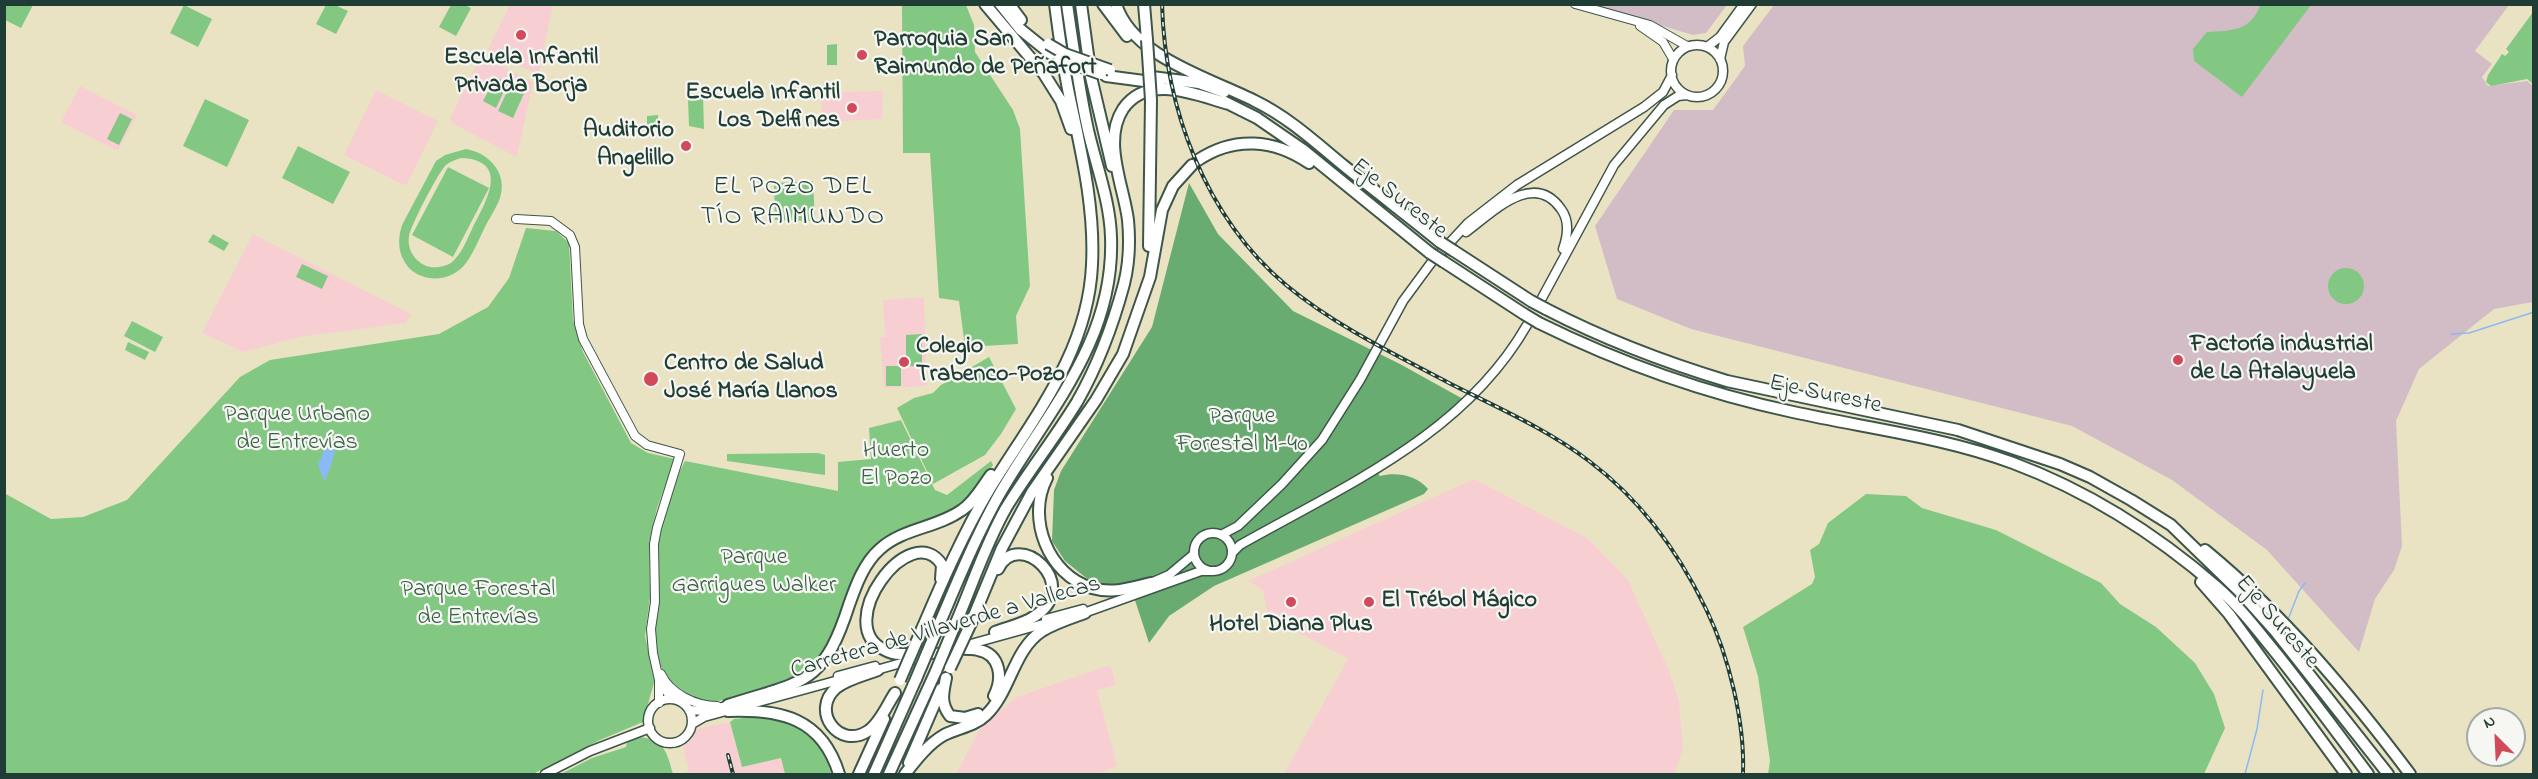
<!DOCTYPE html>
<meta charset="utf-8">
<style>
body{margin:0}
#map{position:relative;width:2538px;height:779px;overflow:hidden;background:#eae3c3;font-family:"Indie Flower",sans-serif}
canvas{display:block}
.frame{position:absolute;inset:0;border:6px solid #1f3d34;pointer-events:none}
.north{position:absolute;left:2466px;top:707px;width:60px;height:60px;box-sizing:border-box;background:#f6f6f2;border:2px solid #a0aca6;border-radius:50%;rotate:336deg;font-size:16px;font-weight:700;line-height:24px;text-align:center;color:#1f3d34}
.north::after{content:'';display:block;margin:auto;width:21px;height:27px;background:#d1495b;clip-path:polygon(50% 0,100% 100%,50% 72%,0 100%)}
</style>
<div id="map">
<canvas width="2538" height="779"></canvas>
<div class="frame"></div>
<div class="north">N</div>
</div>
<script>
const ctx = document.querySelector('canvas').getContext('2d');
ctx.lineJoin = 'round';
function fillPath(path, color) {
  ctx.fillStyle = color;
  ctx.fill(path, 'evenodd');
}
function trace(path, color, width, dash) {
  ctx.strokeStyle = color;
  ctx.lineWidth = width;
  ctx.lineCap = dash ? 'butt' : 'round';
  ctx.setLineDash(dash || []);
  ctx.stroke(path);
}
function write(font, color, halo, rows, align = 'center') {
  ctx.font = font + ' "Indie Flower",sans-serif';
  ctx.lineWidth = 4.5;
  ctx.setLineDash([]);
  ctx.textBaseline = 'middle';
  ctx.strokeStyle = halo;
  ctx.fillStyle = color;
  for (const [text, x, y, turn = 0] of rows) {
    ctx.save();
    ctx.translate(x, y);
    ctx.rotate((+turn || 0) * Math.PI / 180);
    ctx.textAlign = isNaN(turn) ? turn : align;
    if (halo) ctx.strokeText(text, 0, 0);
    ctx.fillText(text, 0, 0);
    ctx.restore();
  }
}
fillPath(new Path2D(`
 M510,5H553L539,71L532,72L488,49Z
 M481,56L533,82L517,157L453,124L450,118Z
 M80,86L137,115L118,151L61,122Z
 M376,90L438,121L406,186L344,155Z
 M883,91L882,119L822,122L821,98L826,92Z
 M253,234L411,314L406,323L300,337L243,352L202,333Z
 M924,297L927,386L884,388L880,337H885L883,300Z
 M1474,479L1587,538L1628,580L1670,673L1679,702L1683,748L1675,774H1284L1348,659L1268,616L1263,590L1248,581Z
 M1110,665L1116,685L1097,690L1117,766L1103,772L1107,774H956L982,725L1017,697Z
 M730,722L742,767L781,758L785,774H675L689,771L683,746L690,735L697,729Z`), '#f7cfd2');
fillPath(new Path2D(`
 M1592,5H1727L1706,33L1693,35Z
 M1774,5H2509L2475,51L2492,64L2482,77L2488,86L2527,81L2533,86V302L2494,309L2419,369L2396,421L2402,546L2394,570L2375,599L2359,652L2267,550L2172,480L2072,426L1691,329L1617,299L1595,226L1674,110H1713L1745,66L1743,46Z`), '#d2bdc6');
fillPath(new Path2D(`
 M4,5H33L21,28L5,20Z
 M184,5L212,19L198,47L170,33Z
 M326,5H335L348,11L336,34L316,24Z
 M451,5H465L471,8L456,36L439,27Z
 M902,5H966L974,25L975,52L1013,110L1020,129L1030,286L1016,316L1018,344L965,347L959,301L939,298L930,153H903Z
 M2260,5H2311L2242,97L2194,61L2193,49L2207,32C2230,31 2252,31 2260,5Z
 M2533,12V84L2527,79L2491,86L2486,82L2488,75L2502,54L2505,56L2509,52L2506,49Z
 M837,44V65H827V45Z
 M496,77L508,83L496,108L483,101Z
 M511,83L526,89L513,118L498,111Z
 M703,95L704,129L689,126L688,99Z
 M205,99L249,120L227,167L183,146Z
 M120,113L132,119L119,145L107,139Z
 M658,115V124L647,134V116Z
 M298,146L350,172L333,204L282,178Z
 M466,149C489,153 508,173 500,198C496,209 488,220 483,231C478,241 473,254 466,263C453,281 425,284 409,268C398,255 397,241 402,225L436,161L445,155ZM461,158C511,160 486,202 473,227C468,237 463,251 455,259C451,264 446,266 439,267C422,270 406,254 409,236C411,225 437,175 445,166C449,162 455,160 461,158Z
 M448,167L489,188L453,257L412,235Z
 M813,181L815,221L775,220L774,183Z
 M526,228L556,231L569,243L573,320L583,352L631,443L648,453L675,459L657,508L649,544L650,597L645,636L655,679L643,722L600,740L533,774H5L4,493L51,519L83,517L127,500L240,377L270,360L439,334L488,307L509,278Z
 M213,234L229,243L224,251L208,242Z
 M302,264L328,276L322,289L296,277Z
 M2328 286a18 18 0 1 1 36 0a18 18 0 1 1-36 0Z
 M132,321L163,337L155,352L124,336Z
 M922,334V366H906V335Z
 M128,342L149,352L145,360L125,350Z
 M989,357L1016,409L1001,434L985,455L933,484L897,408L914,398L933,393L941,385Z
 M886,366H901V386H886Z
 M901,420L935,490L947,495L991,461L993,465C982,480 972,500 955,510C927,527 888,526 868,555C864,561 861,569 859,576C845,608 834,654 804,673C782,688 734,702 708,701C703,701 696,697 691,695C674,687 664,679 659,660C652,637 658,616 659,592C660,580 656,568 657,556C657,525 671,488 685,461L838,491V462L871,459L869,428Z
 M818,453L825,455V475L727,461V454Z
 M1866,494L1906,496L1922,508L1996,530L2101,583L2120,604L2156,627L2195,663L2214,694L2225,728L2204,774H1768L1770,761L1758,676L1743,627L1812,584L1815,577L1810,550L1819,544L1828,523Z
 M762,716C795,722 824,739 831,774H785L781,758L742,767L730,722L734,719Z
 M640,737C665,740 667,753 673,774H561L592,758L626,747L627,742Z`), '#82c883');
fillPath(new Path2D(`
 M1189,183L1218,234L1293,311L1400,364L1463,399L1421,435L1374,467L1380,476C1397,472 1416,475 1428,489L1424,494L1214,586L1169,616L1149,643L1130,585H1102L1090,581L1065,561L1052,541L1054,490L1061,471L1152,327Z`), '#69ac71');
fillPath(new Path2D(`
 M331,443L335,449C334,456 328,477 324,481L318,465L326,446Z`), '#8ab9f5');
trace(new Path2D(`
 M2451,334L2469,333L2534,312
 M2289,617L2299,591L2305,583
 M2245,774L2257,729L2263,690`), '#8ab9f5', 1.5);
const tertiary = new Path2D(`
 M1575,4L1650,25L1687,46
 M1640,26L1663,42L1673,59
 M516,219L551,221L570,235L575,247L579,324L583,339L635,436L647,445L680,454L657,528L654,544L655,602L651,629L653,653L659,680V703
 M661,674C670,694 696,706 717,706
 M661,684L672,699`);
const secondary = new Path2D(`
 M1671 71a26 26 0 1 1 52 0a26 26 0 1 1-52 0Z
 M1707,47L1720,37L1744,4
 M1720,59L1724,42L1752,4
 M1466,232C1491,214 1533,169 1561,209C1570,221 1568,235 1563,249
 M1542,298L1614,165L1664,105L1678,96L1687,95
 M1194 552a19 19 0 1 1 38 0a19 19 0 1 1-38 0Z
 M1221,535L1238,526L1282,484L1322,440L1360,380L1403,301L1431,263L1468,223L1517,185L1644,107L1663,92L1672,75
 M1232,553L1240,545C1346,485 1464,435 1527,325
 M1146,585L1169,575L1194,554
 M1081,614L1201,571H1210
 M1046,619L1083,609
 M960,647L1054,621
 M873,671L947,650
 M838,676L875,666
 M648 721a22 22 0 1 1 44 0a22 22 0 1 1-44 0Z
 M689,710L705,711L727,706
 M692,724L704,717L846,678
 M545,774L590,751L650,728`);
const motorway = new Path2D(`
 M985,4L1044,74L1061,101L1071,129
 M1000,4L1020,29L1051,54
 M1009,4L1021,20
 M1081,4L1091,77L1112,166
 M1103,4L1127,36
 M1116,4C1132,57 1210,78 1255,101C1288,117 1315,142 1343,165C1375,191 1408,216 1440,242
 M1144,4L1147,40
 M1106,76L1159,83
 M1152,77L1199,83L1224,92
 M1223,101L1257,118L1302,149L1430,253
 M1198,160C1234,136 1274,139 1309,163
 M1149,246L1151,100
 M1454,251L1531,301
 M1444,262L1524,314
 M1546,309C1604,339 1664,362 1727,381L1958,430L2060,464L2090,477L2131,500L2171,525L2241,593L2275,631L2388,774
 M1539,323C1620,363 1704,393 1793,412C1866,428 1943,437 2013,463C2088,491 2157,535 2217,587C2240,607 2258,631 2276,653C2308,693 2338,734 2368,774
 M1047,478C1026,518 1048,575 1092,588C1112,594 1132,588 1151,583
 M2205,550C2284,615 2349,693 2410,774
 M2201,582L2229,614L2346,774
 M971,623L1002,548L1032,492L1096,400L1123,354L1150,277L1162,210L1173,186L1192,165
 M955,625C972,586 985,545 1006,508C1028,472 1055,438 1077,402C1098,365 1113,325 1124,284C1129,264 1130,241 1128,220C1124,187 1102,141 1123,109C1148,73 1196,95 1229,104
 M938,627C957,583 975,538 999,495C1047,412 1115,341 1111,237C1110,201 1096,165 1088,130C1079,89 1073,46 1067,4
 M922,629C942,582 963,534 989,490C1033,418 1088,353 1092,265C1095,207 1081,151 1069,94C1063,65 1059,35 1055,4
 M995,632C1008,627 1024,624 1035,616C1083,585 1018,527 998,569
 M949,649C958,649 969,648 978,650C1001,654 1003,679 994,696
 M921,653C909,654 896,656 885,650C830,626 911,516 942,565L941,579
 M878,670C865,675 847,679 836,688C810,711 839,750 868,731C880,723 887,705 895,693
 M946,678C943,693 940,703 950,716L965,718L978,714
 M728,705C803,681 823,686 849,605C856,585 864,563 880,549C903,528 937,528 962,510C974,502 982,487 991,475
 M728,711C781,709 822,718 839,774
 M909,763L941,689
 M859,774L884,719
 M874,774L916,679
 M889,774L936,671
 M905,774C916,760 928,744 944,735C958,728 975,726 986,715C1011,691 1013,650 1042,631C1055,623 1071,618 1085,613`);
trace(tertiary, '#3d5649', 10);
trace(secondary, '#3d5649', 11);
trace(motorway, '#3d5649', 14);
trace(tertiary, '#fff', 8);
trace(secondary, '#fff', 8);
trace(motorway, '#fff', 10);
const rail = new Path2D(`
 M1162,4C1165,108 1205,217 1286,285C1334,325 1394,354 1449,383C1496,407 1547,429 1589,461C1641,500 1678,551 1706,609C1729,656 1745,723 1743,774
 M728,755L733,774`);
trace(rail, '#1f3d34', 4);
trace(rail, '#f6f6f2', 1.5, [4.5]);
const motorwayBridge = new Path2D(`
 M1147,40L1151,100
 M1048,44L1065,54L1110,70
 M1059,59L1101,74
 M1440,242L1454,251
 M1430,253L1444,262
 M1531,301L1546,309
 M1524,314L1539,323
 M950,668L971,623
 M936,671L955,625
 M916,679L938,627
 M900,680L922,629`);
trace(motorwayBridge, '#3d5649', 14, []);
trace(motorwayBridge, '#fff', 10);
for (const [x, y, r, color] of [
 [521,35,6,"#d1495b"],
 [862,55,6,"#d1495b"],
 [852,108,6,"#d1495b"],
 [686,146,6,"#d1495b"],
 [2178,360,6,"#d1495b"],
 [904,362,6,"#d1495b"],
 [651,379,8,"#d1495b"],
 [1291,602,6,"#d1495b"],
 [1369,602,6,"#d1495b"]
]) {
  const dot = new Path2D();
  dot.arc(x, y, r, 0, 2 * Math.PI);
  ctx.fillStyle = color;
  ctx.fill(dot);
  trace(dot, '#f6f6f2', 2);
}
write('bold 24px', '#1f3d34', '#f6f6f2', [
 ["Parroquia San",874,41],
 ["Raimundo de Peñafort",874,69],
 ["Escuela Infantil",521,59,"center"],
 ["Privada Borja",521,87,"center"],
 ["Escuela Infantil",840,94,"right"],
 ["Los Delfines",840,122,"right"],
 ["Auditorio",674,132,"right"],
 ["Angelillo",674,160,"right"],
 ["Factoría industrial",2190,346],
 ["de La Atalayuela",2190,374],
 ["Colegio",916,348],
 ["Trabenco-Pozo",916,376],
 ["Centro de Salud",664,365],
 ["José María Llanos",664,393],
 ["El Trébol Mágico",1381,602],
 ["Hotel Diana Plus",1291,626,"center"]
], 'left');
write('24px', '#1f3d34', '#f6f6f2', [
 ["Eje Sureste",1398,200,38],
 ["Eje Sureste",1825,396,12],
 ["Eje Sureste",2276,623,49],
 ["Carretera de Villaverde a Vallecas",946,629,-16]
]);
write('24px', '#386048', '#f6f6f2', [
 ["Parque Urbano",297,416],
 ["de Entrevías",297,444],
 ["Parque",1242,418],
 ["Forestal M-40",1242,446],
 ["Huerto",896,452],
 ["El Pozo",896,480],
 ["Parque",754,559],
 ["Garrigues Walker",754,587],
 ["Parque Forestal",478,591],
 ["de Entrevías",478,619]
]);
ctx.letterSpacing = '1.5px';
write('26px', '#1f3d34', '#f6f6f2', [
 ["EL POZO DEL",793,189],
 ["TÍO RAIMUNDO",793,219]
]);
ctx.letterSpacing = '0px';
</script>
